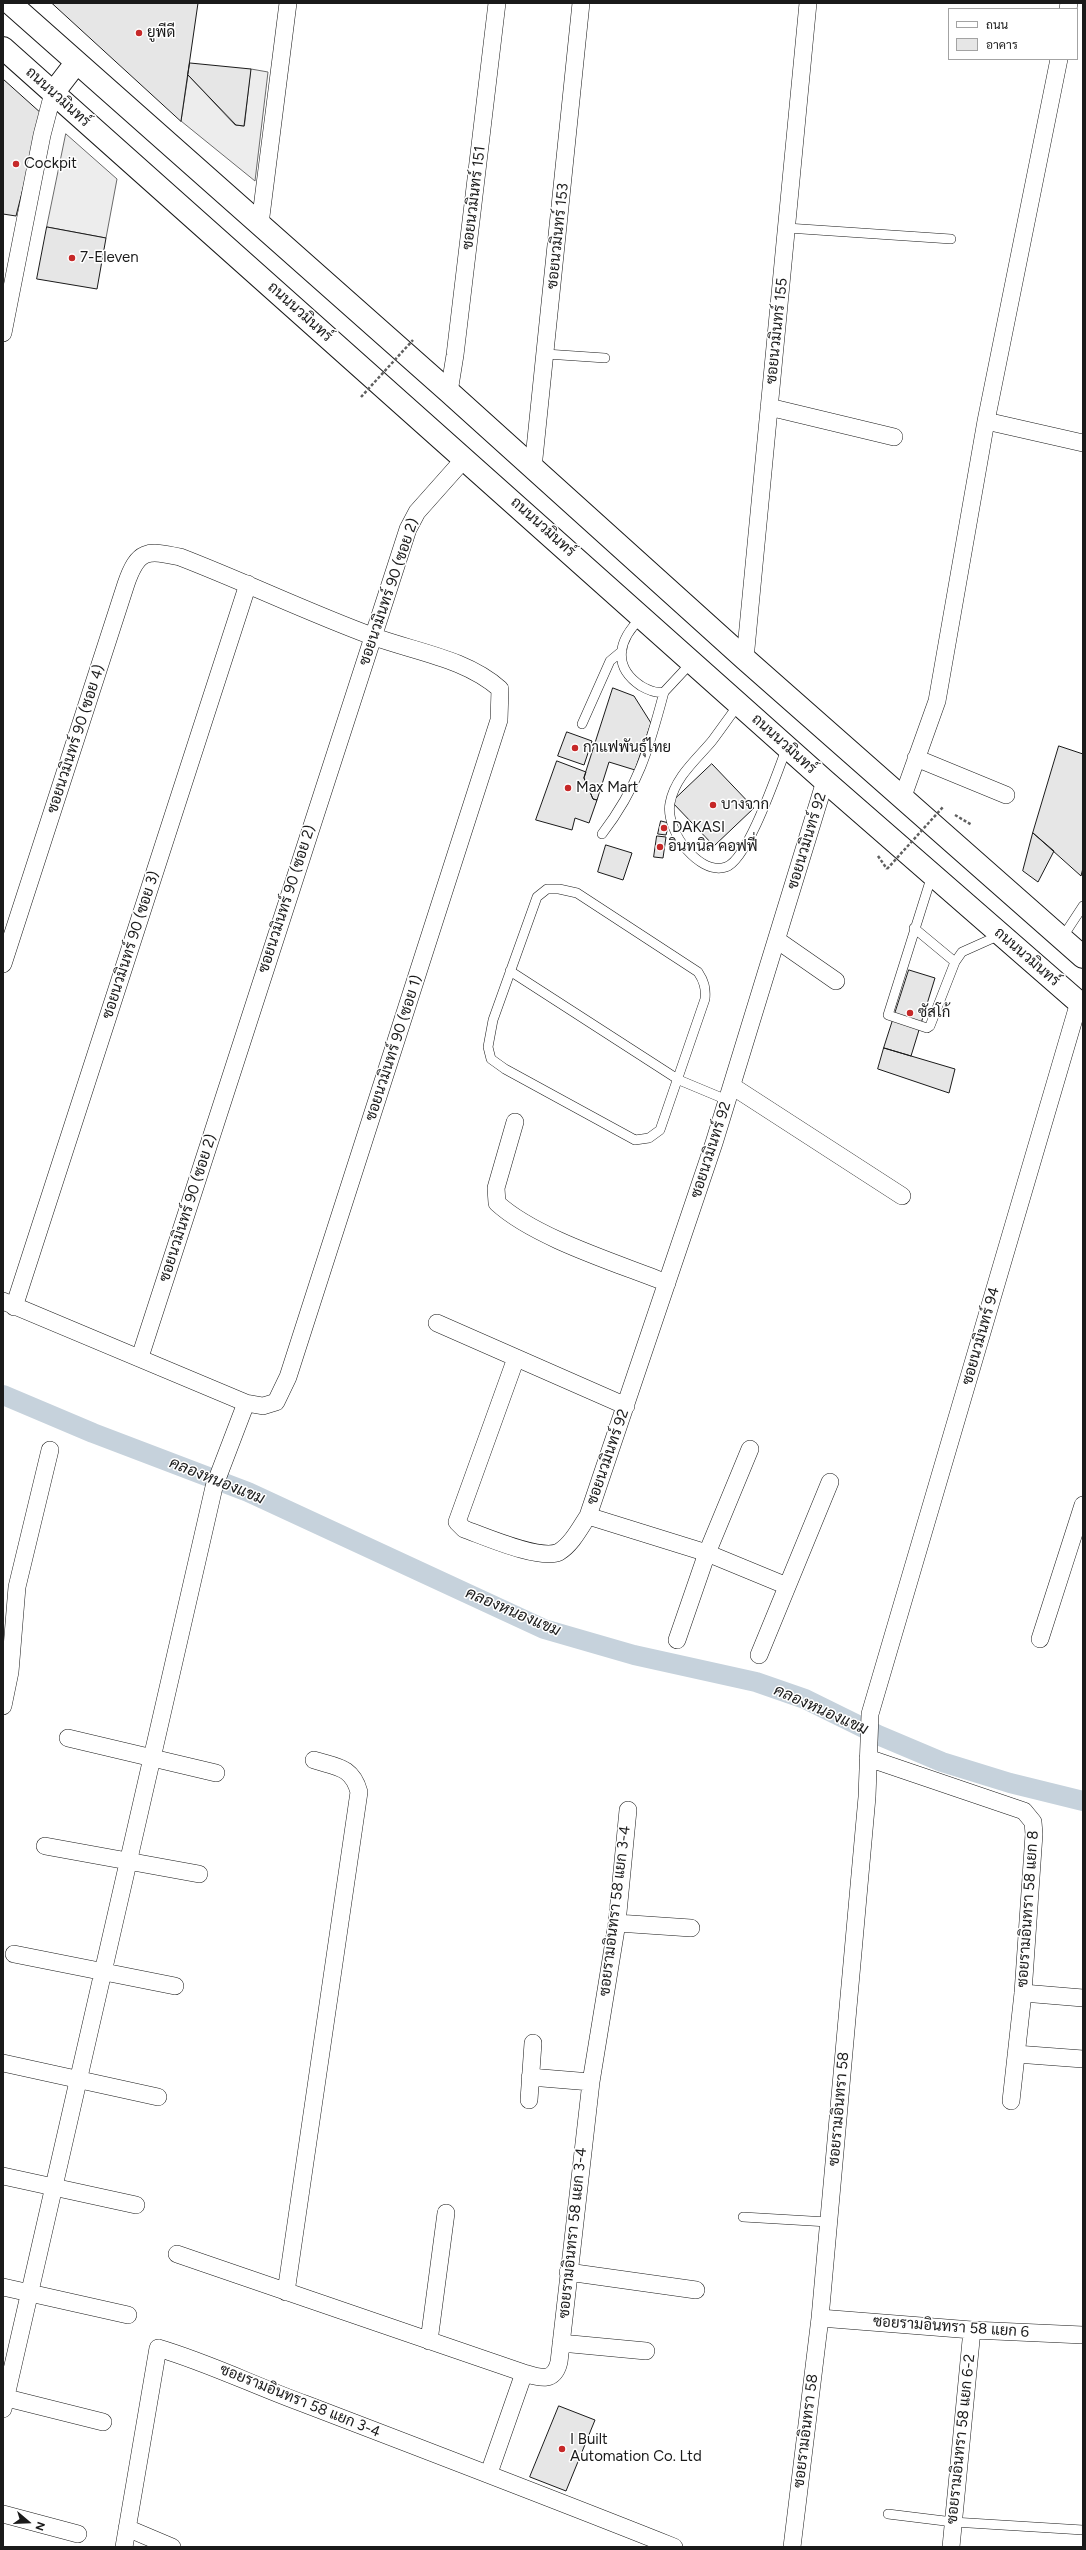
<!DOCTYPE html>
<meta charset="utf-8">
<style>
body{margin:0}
#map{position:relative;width:1086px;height:2550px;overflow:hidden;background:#fff;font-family:Figtree,Sarabun,sans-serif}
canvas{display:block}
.frame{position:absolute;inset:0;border:4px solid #1a1a1a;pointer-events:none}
.legend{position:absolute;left:948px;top:8px;width:130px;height:52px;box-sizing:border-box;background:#fff;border:1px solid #a3a3a3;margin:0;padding:5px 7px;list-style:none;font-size:12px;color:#1a1a1a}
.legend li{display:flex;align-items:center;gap:8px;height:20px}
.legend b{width:20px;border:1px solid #a3a3a3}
.north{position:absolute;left:8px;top:2502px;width:40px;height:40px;-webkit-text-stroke:3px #fff;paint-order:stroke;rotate:109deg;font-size:11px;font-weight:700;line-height:16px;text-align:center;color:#1a1a1a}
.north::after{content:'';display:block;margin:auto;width:14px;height:18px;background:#1a1a1a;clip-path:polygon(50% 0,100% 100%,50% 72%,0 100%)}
</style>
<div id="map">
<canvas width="1086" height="2550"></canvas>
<div class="frame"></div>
<ul class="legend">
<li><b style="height:5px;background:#fff"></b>ถนน</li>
<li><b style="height:11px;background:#e6e6e6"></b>อาคาร</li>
</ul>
<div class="north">N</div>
</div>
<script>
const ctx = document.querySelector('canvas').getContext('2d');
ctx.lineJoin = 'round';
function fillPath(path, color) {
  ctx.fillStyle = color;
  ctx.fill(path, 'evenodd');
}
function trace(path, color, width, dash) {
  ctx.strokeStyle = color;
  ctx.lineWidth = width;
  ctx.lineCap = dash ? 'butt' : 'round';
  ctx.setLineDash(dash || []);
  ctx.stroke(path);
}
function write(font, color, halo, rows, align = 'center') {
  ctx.font = font + ' Figtree,Sarabun,sans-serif';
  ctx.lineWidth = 3;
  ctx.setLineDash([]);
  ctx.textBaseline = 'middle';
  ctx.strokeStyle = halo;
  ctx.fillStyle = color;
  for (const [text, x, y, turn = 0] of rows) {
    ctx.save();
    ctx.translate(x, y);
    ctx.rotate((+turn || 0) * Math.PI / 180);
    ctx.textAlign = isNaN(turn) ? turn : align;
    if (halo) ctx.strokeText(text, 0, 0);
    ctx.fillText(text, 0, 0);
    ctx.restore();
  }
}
const parking = new Path2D(`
 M251,69L268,72L255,181L181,121L188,75L235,125L244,126Z
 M66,134L117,179L106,238L47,227Z`);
fillPath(parking, '#ededed');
trace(parking, '#6a6a6a', 1);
trace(new Path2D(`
 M3,1395L93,1433L248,1492L544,1629L634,1655L756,1682L805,1699L878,1735L942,1762L1010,1783L1083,1801`), '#c6d2dc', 20);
const building = new Path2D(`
 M52,3H198L181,121Z
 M190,63L251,69L244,126L236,125L188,75Z
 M3,79L42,114L16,216L3,214Z
 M47,227L106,238L97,289L37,279Z
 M613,688L634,696L651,723L635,770L609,762L597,800L593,799L584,778Z
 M567,732L592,741L584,765L558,756Z
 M1059,746L1083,754V868L1081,876L1033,833Z
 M557,761L586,772L584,778L593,799L597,800L589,823L575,818L572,830L536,820Z
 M712,764L754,808L714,846L672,802Z
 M661,821L669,823L666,835L658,834Z
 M1033,833L1054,851L1038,882L1023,871Z
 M657,836L666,837L663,858L654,857Z
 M606,845L632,853L623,880L598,872Z
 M909,970L935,978L911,1056L884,1048Z
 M884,1048L955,1069L949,1093L878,1069Z
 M559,2406L595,2420L566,2491L530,2477Z`);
fillPath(building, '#e6e6e6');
trace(building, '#1a1a1a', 1);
const service = new Path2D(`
 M787,228L951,239
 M546,354L605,358
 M641,618C619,639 611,666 641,686C648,690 656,694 664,692L692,662
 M739,704C730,716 721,729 712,741C696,760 675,777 670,803C667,818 677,839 687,850C696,860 711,872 726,867C748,860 778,770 787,747
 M582,724L610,661L622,651
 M602,834C638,787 649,749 664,692
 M932,875L888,1015L927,1028L930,1026L955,962L962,952L1000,935
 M547,889H559L577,893L698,972C704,981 706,988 705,999L660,1130L649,1138L635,1140L505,1069L491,1059L488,1047L493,1020L537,897Z
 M914,928L955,962
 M1062,938L1083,906
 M510,971L679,1080L727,1100
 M743,2217L828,2222
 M888,2514L953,2522L1083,2530`);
const minor = new Path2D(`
 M1068,9L1069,3
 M260,224L288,3
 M3,333L42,135L53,93
 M449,392L455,355L497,3
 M769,407L894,437
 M986,421L1083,443
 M533,468L581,3
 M745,659L808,3
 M916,758L1006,795
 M902,799L937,701L986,421L1059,59
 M777,940L836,981
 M3,964L126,584C138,549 147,550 180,557C245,582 307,612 372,636C415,652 465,658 500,689L499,720L288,1377L276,1402L263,1406L246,1403L3,1301
 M732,1086L902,1196
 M515,1122L496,1188L497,1203C535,1238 617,1263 667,1283
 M14,1307L248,584
 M437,1323L626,1406
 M140,1357L408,529L417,512L465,458
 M516,1358L457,1522L464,1529C484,1536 540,1561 559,1552C572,1544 580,1528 588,1516L714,1143L825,781
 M588,1516L707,1553L787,1586
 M1040,1639L1083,1505
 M677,1640L707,1553L750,1449
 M759,1655L830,1482
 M3,1706L10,1672L17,1587L50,1450
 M68,1738L216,1773
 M868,1758L1024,1811L1033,1822L1034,1834L1023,1993L1011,2101
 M45,1846L199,1874
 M617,1923L691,1928
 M14,1954L175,1986
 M1023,1993L1083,1998
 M1016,2054L1083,2059
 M3,2063L158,2097
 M530,2077L591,2082
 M529,2100L533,2043
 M3,2176L136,2205
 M177,2254L524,2373C540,2378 554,2383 559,2362L591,2082L617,1923L628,1810
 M568,2272L696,2290
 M3,2287L128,2315
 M286,2292L359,1792C352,1766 336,1767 314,1760
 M820,2318L972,2330L1083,2335
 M429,2341L446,2213
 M561,2343L646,2351
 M3,2397L103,2422
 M3,2409L214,1487L246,1403
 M489,2473L524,2373
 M3,2514L78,2534
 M127,2528L172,2547
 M124,2547L158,2348C209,2363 255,2386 305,2404C428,2451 551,2498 674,2547
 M792,2547L820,2318L867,1797L870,1714L1079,1002
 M951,2547L972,2330`);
const secondary = new Path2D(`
 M10,3L449,392L745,659L1083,957
 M3,48L825,781L1083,1006
 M53,93L76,63`);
trace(service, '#1a1a1a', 10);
trace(minor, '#1a1a1a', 18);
trace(secondary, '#1a1a1a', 24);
trace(new Path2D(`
 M955,815L972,825
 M878,856L887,869`), '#5f5f5f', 2.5, [3, 2]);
trace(service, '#fff', 9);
trace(minor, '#fff', 17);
trace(secondary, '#fff', 22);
trace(new Path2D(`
 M361,397L413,340
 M887,869L943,807`), '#5f5f5f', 2.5, [3, 2]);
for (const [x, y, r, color] of [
 [139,33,4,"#c62828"],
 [16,164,4,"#c62828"],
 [72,258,4,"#c62828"],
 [575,748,4,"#c62828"],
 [568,788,4,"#c62828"],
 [713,805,4,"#c62828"],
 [664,828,4,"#c62828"],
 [660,847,4,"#c62828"],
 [910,1013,4,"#c62828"],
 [562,2449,4,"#c62828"]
]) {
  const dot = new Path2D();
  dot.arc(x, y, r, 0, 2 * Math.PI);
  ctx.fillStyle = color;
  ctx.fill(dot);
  trace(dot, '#fff', 1.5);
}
write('15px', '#1a1a1a', '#fff', [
 ["ยูพีดี",147,33],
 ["Cockpit",24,164],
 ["7-Eleven",80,258],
 ["กาแฟพันธุ์ไทย",583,748],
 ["Max Mart",576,788],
 ["บางจาก",721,805],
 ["DAKASI",672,828],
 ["อินทนิล คอฟฟี่",668,847],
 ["ซัสโก้",918,1013],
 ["I Built",570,2440],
 ["Automation Co. Ltd",570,2457]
], 'left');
write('15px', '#1a1a1a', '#fff', [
 ["ถนนนวมินทร์",58,97,42],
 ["ซอยนวมินทร์ 151",474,198,-83],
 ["ซอยนวมินทร์ 153",558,236,-84],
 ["ถนนนวมินทร์",300,312,42],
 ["ซอยนวมินทร์ 155",777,331,-84],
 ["ถนนนวมินทร์",543,527,42],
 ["ซอยนวมินทร์ 90 (ซอย 2)",389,592,-71],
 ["ซอยนวมินทร์ 90 (ซอย 4)",76,739,-72],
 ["ถนนนวมินทร์",784,744,42],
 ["ซอยนวมินทร์ 92",807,841,-73],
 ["ซอยนวมินทร์ 90 (ซอย 2)",287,899,-72],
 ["ซอยนวมินทร์ 90 (ซอย 3)",131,945,-72],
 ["ถนนนวมินทร์",1027,957,41],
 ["ซอยนวมินทร์ 90 (ซอย 1)",394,1048,-72],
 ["ซอยนวมินทร์ 92",711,1150,-72],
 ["ซอยนวมินทร์ 90 (ซอย 2)",188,1208,-72],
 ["ซอยนวมินทร์ 94",981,1336,-74],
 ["ซอยนวมินทร์ 92",608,1457,-71],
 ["ซอยรามอินทรา 58 แยก 8",1028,1909,-86],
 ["ซอยรามอินทรา 58 แยก 3-4",615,1911,-83],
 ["ซอยรามอินทรา 58",839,2109,-85],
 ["ซอยรามอินทรา 58 แยก 3-4",573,2233,-84],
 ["ซอยรามอินทรา 58 แยก 6",951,2327,4],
 ["ซอยรามอินทรา 58 แยก 3-4",300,2401,22],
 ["ซอยรามอินทรา 58",806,2431,-83],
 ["ซอยรามอินทรา 58 แยก 6-2",961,2439,-84]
]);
write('italic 16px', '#1a1a1a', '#fff', [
 ["คลองหนองแขม",217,1481,22],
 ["คลองหนองแขม",513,1612,23],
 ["คลองหนองแขม",821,1710,24]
]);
</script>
